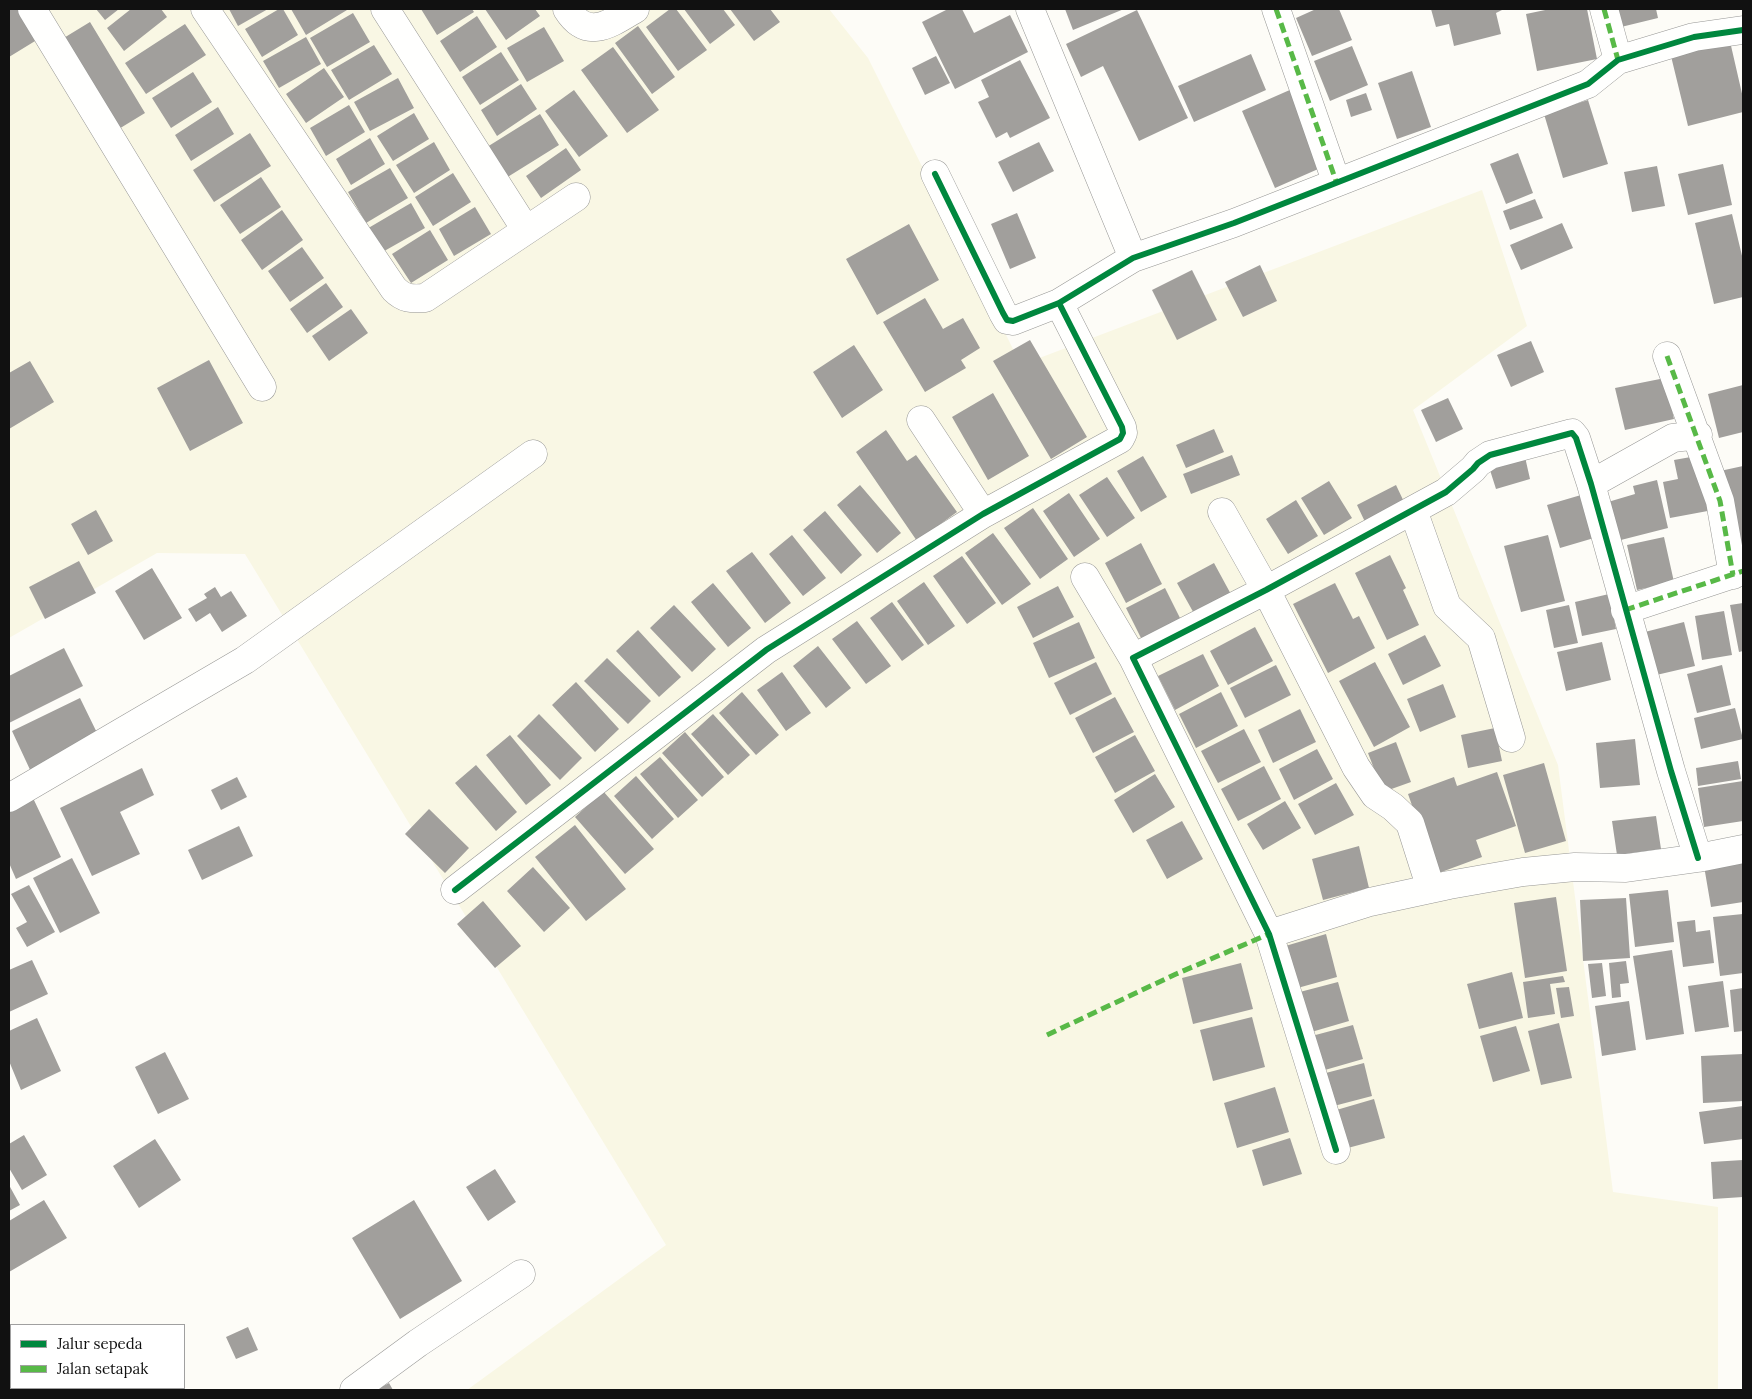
<!DOCTYPE html>
<style>
body{margin:0}
#map{position:relative;width:1752px;height:1399px;overflow:hidden;background:#fdfcf7;font-family:Lora,serif}
canvas{display:block}
.frame{position:absolute;inset:0;border:10px solid #111;pointer-events:none}
.legend{position:absolute;left:10px;top:1324px;width:175px;height:65px;box-sizing:border-box;background:#fff;border:1px solid #a0a0a0;margin:0;padding:6px 9px;list-style:none;font-size:15px;color:#111}
.legend li{display:flex;align-items:center;gap:10px;height:25px}
.legend b{width:25px;border:1px solid #a0a0a0}
</style>
<div id="map">
<canvas width="1752" height="1399"></canvas>
<div class="frame"></div>
<ul class="legend">
<li><b style="height:6px;background:#00873e"></b>Jalur sepeda</li>
<li><b style="height:6px;background:#58b947"></b>Jalan setapak</li>
</ul>
</div>
<script>
const ctx = document.querySelector('canvas').getContext('2d');
ctx.lineJoin = 'round';
function fillPath(path, color) {
  ctx.fillStyle = color;
  ctx.fill(path, 'evenodd');
}
function trace(path, color, width, dash) {
  ctx.strokeStyle = color;
  ctx.lineWidth = width;
  ctx.lineCap = dash ? 'butt' : 'round';
  ctx.setLineDash(dash || []);
  ctx.stroke(path);
}
fillPath(new Path2D(`
 M9,9H829L868,58L1021,365L1482,190L1527,326L1413,410L1558,765L1613,1192L1718,1207V1390H467L666,1245L245,554L157,553L9,638Z`), '#f9f7e4');
fillPath(new Path2D(`
 M9,9H23L40,38L9,57Z
 M96,9H119L105,20Z
 M131,9H161L167,17L124,51L107,28Z
 M229,9H268L238,26Z
 M279,9H283L298,35L262,57L245,29Z
 M291,9H346L347,10L306,35Z
 M421,9H472L474,12L437,35Z
 M485,9H535L540,16L506,40Z
 M670,9H676L707,50L678,71L646,27Z
 M684,9H723L735,25L710,44Z
 M730,9H770L780,22L754,41Z
 M948,9H962L974,33L1010,15L1028,52L955,89L922,22Z
 M1065,9H1124L1073,30Z
 M1316,9H1339L1352,40L1312,56L1296,18Z
 M1431,9H1504L1496,13L1501,34L1454,46L1449,24L1436,27Z
 M1550,9H1587L1597,59L1537,71L1526,14Z
 M1617,9H1656L1658,18L1621,27Z
 M1137,10L1188,118L1139,141L1103,66L1081,77L1066,44Z
 M353,13L370,42L327,67L310,38Z
 M477,16L497,47L460,72L440,41Z
 M90,22L145,113L104,138L49,47Z
 M185,24L206,55L146,94L125,63Z
 M638,26L675,77L652,94L615,43Z
 M544,27L564,61L527,82L507,48Z
 M306,37L321,64L279,88L263,61Z
 M1729,37L1743,98V112L1688,126L1670,52Z
 M374,45L392,74L349,100L331,70Z
 M1352,46L1368,85L1330,101L1314,61Z
 M613,47L659,110L627,133L581,70Z
 M501,52L519,80L480,105L462,77Z
 M1251,54L1266,90L1194,122L1178,86Z
 M936,56L950,83L925,95L912,68Z
 M1020,60L1050,118L1010,138L1007,132L996,138L978,102L989,97L981,80Z
 M324,68L344,97L306,123L286,94Z
 M1412,71L1431,127L1397,139L1378,83Z
 M193,72L212,102L171,128L152,98Z
 M398,78L414,108L370,131L354,102Z
 M521,84L537,109L497,136L481,110Z
 M1292,89L1325,166L1275,188L1242,111Z
 M574,90L608,136L579,157L545,111Z
 M1366,93L1372,110L1351,117L1346,100Z
 M1588,100L1608,164L1563,178L1544,114Z
 M349,105L365,132L326,156L310,128Z
 M218,107L234,134L191,161L175,135Z
 M414,113L429,139L393,161L377,136Z
 M540,114L559,145L506,178L487,147Z
 M250,133L271,166L214,202L193,170Z
 M370,138L385,164L351,185L336,159Z
 M434,142L450,170L414,193L396,165Z
 M1039,142L1054,171L1013,192L998,162Z
 M566,148L581,170L541,198L526,176Z
 M1518,153L1533,193L1506,204L1490,164Z
 M1723,164L1732,205L1688,215L1678,174Z
 M1657,166L1665,206L1632,212L1624,172Z
 M390,168L408,198L366,223L348,192Z
 M453,173L471,202L433,226L415,197Z
 M261,177L281,207L240,234L220,205Z
 M1535,199L1543,218L1510,230L1503,211Z
 M411,203L425,228L379,254L365,230Z
 M475,207L491,234L454,256L439,229Z
 M282,210L303,240L262,270L241,240Z
 M1017,213L1036,258L1010,269L991,224Z
 M1732,214L1743,260V297L1714,304L1695,223Z
 M1562,223L1573,248L1521,270L1510,245Z
 M909,224L939,280L877,315L846,259Z
 M430,230L448,260L411,283L392,254Z
 M302,247L324,278L290,302L268,271Z
 M1260,265L1277,301L1243,317L1225,282Z
 M1192,270L1217,320L1177,340L1152,290Z
 M326,283L343,307L307,333L290,309Z
 M925,298L943,329L963,318L980,348L961,360L966,368L925,392L883,322Z
 M351,309L368,333L329,361L312,336Z
 M1030,340L1087,437L1051,459L993,361Z
 M1531,341L1544,372L1511,387L1497,355Z
 M854,345L883,390L842,418L813,372Z
 M209,360L243,423L190,451L157,388Z
 M30,361L54,402L9,429V373Z
 M1665,378L1674,419L1625,430L1615,388Z
 M1743,385V432L1719,438L1708,394Z
 M993,393L1029,456L988,480L952,417Z
 M1448,398L1463,429L1436,442L1421,410Z
 M1214,429L1224,452L1186,468L1176,445Z
 M886,430L907,461L916,455L957,512L917,541L856,452Z
 M1232,455L1240,475L1191,494L1183,474Z
 M1702,455L1713,510L1670,518L1663,482L1678,479L1674,460Z
 M1143,456L1167,497L1141,512L1117,471Z
 M1525,457L1530,479L1496,489L1489,467Z
 M1743,466V556L1720,471Z
 M1107,477L1135,518L1107,537L1079,495Z
 M1657,480L1668,528L1617,541L1608,502L1635,494L1633,486Z
 M1329,481L1352,518L1324,535L1301,498Z
 M860,485L901,533L877,553L837,505Z
 M1396,485L1405,504L1366,524L1357,505Z
 M1069,493L1100,539L1074,557L1043,511Z
 M1581,495L1594,538L1560,548L1547,505Z
 M1296,500L1318,536L1288,554L1266,519Z
 M1033,508L1068,559L1040,579L1004,528Z
 M96,510L113,541L88,555L71,524Z
 M825,511L862,555L841,574L803,530Z
 M993,533L1031,584L1002,605L965,553Z
 M792,535L826,578L803,596L769,554Z
 M1548,535L1565,601L1521,612L1504,546Z
 M1664,537L1674,582L1637,590L1627,545Z
 M1141,543L1162,584L1126,603L1105,563Z
 M752,552L791,603L765,623L726,571Z
 M1390,555L1406,588L1403,590L1419,625L1387,640L1355,573Z
 M962,556L996,603L967,624L933,576Z
 M79,561L96,593L45,619L29,587Z
 M1214,563L1233,598L1196,617L1177,583Z
 M152,568L182,618L144,640L115,591Z
 M924,582L955,626L928,645L897,601Z
 M713,583L751,628L728,647L691,602Z
 M1335,583L1353,619L1359,616L1375,648L1328,673L1293,604Z
 M1058,586L1074,617L1033,638L1017,607Z
 M215,587L221,597L231,591L247,616L222,632L210,613L196,622L188,609L207,598L204,594Z
 M1165,588L1182,622L1143,642L1126,608Z
 M1609,594L1616,629L1582,636L1575,602Z
 M892,602L924,645L902,661L870,618Z
 M1743,603V651L1739,652L1730,605Z
 M674,605L716,649L692,672L650,628Z
 M1569,605L1578,643L1554,648L1546,610Z
 M1724,611L1732,655L1702,660L1695,616Z
 M857,621L891,666L866,684L832,639Z
 M1079,622L1095,658L1049,678L1033,643Z
 M1684,622L1695,666L1652,676L1641,633Z
 M1255,627L1273,661L1228,685L1210,651Z
 M638,630L681,677L659,697L616,651Z
 M1425,635L1441,666L1403,685L1388,654Z
 M1602,642L1611,680L1566,691L1557,652Z
 M818,646L851,688L826,708L793,666Z
 M64,648L83,686L9,723V676Z
 M1203,654L1219,686L1175,710L1158,676Z
 M607,658L651,701L628,724L584,681Z
 M1096,662L1112,694L1070,715L1054,683Z
 M1375,662L1410,727L1374,747L1339,681Z
 M1276,665L1291,695L1245,718L1230,688Z
 M1722,665L1731,705L1697,713L1687,674Z
 M782,672L811,713L786,731L757,690Z
 M576,682L619,729L595,752L552,705Z
 M1443,684L1456,717L1420,732L1407,699Z
 M742,692L779,735L756,755L719,713Z
 M1221,692L1238,726L1196,748L1179,714Z
 M1115,697L1134,732L1093,753L1075,718Z
 M80,698L101,741L32,774L12,731Z
 M1735,708L1743,739L1701,749L1694,718Z
 M1300,709L1316,742L1273,763L1258,730Z
 M539,714L582,758L560,780L517,736Z
 M713,714L750,755L728,775L691,734Z
 M1495,728L1502,761L1468,768L1461,735Z
 M1244,729L1261,762L1218,783L1201,751Z
 M685,732L724,777L702,797L662,753Z
 M510,735L551,785L526,805L486,755Z
 M1135,735L1155,771L1115,793L1095,757Z
 M1635,739L1640,785L1600,788L1596,743Z
 M1396,742L1411,782L1383,792L1368,753Z
 M1317,749L1333,779L1294,800L1279,769Z
 M660,757L698,800L678,818L640,774Z
 M1738,761L1741,779L1698,786L1696,768Z
 M1544,763L1566,841L1525,853L1503,775Z
 M476,765L517,812L496,831L455,783Z
 M1264,766L1281,799L1238,821L1221,789Z
 M142,768L154,795L120,812L140,854L92,876L60,808Z
 M1497,772L1516,826L1476,840L1482,857L1436,874L1408,794L1454,777L1457,786Z
 M1155,774L1175,807L1133,833L1114,800Z
 M636,776L674,819L652,839L614,796Z
 M237,777L247,797L221,810L211,790Z
 M1743,781V821L1704,827L1698,788Z
 M1336,783L1354,815L1315,835L1298,804Z
 M603,791L654,849L625,874L575,817Z
 M33,798L61,857L16,879L9,863V810Z
 M1285,801L1301,828L1263,850L1247,824Z
 M429,809L469,848L445,873L405,834Z
 M1656,816L1661,849L1617,855L1612,821Z
 M1182,821L1203,859L1167,879L1146,840Z
 M575,825L626,889L586,921L535,857Z
 M239,826L253,856L202,880L188,850Z
 M1359,846L1369,888L1323,900L1312,859Z
 M72,858L100,913L60,933L33,878Z
 M1743,860V902L1711,907L1704,866Z
 M533,867L570,908L544,932L507,891Z
 M29,885L55,932L27,947L16,928L27,922L11,894Z
 M1668,890L1674,942L1635,947L1629,894Z
 M1556,897L1567,971L1525,978L1514,903Z
 M1626,898L1630,958L1583,961L1580,900Z
 M483,901L521,946L495,968L457,924Z
 M1743,914V973L1720,976L1713,917Z
 M1695,920L1696,932L1710,930L1714,963L1683,967L1677,922Z
 M1326,934L1337,977L1294,989L1282,947Z
 M1672,950L1684,1034L1646,1040L1633,956Z
 M32,960L48,994L9,1012V970Z
 M1626,961L1629,983L1620,984L1621,997L1612,998L1609,963Z
 M1241,963L1253,1009L1193,1024L1182,978Z
 M1602,963L1606,996L1592,998L1588,964Z
 M1512,972L1523,1018L1479,1029L1467,984Z
 M1563,976L1565,982L1550,984L1555,1014L1528,1018L1523,982Z
 M1723,981L1729,1027L1695,1032L1688,986Z
 M1338,982L1349,1021L1308,1033L1296,993Z
 M1569,987L1574,1016L1561,1018L1556,988Z
 M1743,988V1031L1734,1032L1730,990Z
 M1629,1001L1636,1050L1602,1056L1595,1006Z
 M1252,1017L1265,1067L1213,1081L1200,1030Z
 M37,1018L61,1071L21,1090L9,1061V1031Z
 M1559,1023L1572,1078L1541,1085L1528,1031Z
 M1353,1025L1363,1059L1318,1072L1308,1037Z
 M1516,1026L1530,1071L1493,1082L1480,1036Z
 M165,1052L189,1099L158,1114L135,1067Z
 M1743,1054V1101L1703,1103L1701,1056Z
 M1364,1063L1372,1096L1330,1107L1322,1074Z
 M1275,1087L1289,1132L1237,1148L1224,1103Z
 M1374,1099L1385,1138L1344,1149L1333,1111Z
 M1743,1106V1139L1704,1144L1699,1112Z
 M24,1135L47,1175L22,1190L9,1168V1144Z
 M1290,1138L1302,1174L1263,1186L1252,1150Z
 M155,1139L181,1180L139,1208L113,1166Z
 M1743,1160V1197L1713,1199L1711,1162Z
 M495,1169L516,1202L488,1221L466,1187Z
 M9,1185L20,1205L9,1211Z
 M44,1200L67,1238L9,1272V1221Z
 M414,1200L462,1281L400,1319L352,1238Z
 M248,1327L258,1350L236,1359L226,1337Z
 M11,1348V1388H22L19,1390H9V1350Z
 M389,1383L393,1390H376Z`), '#a19f9c');
const minor = new Path2D(`
 M32,9L262,387
 M205,9L394,289C404,299 411,299 425,298L576,197
 M385,9L526,230
 M567,9C587,41 610,24 635,9
 M1030,9L1133,258
 M1276,9L1336,181
 M1604,9L1618,60
 M935,174L1003,313L1007,320L1013,321L1059,303L1133,258L1234,223L1588,84L1618,60L1694,37L1743,30
 M1667,356L1720,501L1733,575
 M921,420L983,514
 M1591,484L1673,438L1698,435
 M1413,510L1447,606L1481,638L1511,738
 M1222,512L1266,590L1356,767L1375,795L1393,807L1410,823L1431,889
 M1085,577L1133,658
 M1625,610L1743,571
 M9,798L245,660L533,454
 M455,890L766,650L983,514L1120,439L1123,433L1122,427L1059,303
 M1269,934L1370,902L1449,885L1523,872L1575,867L1626,868L1698,858L1743,849
 M1336,1150L1269,934L1133,658L1266,590L1446,492L1473,469L1478,463L1490,455L1572,433L1576,438L1591,484L1671,771L1698,858
 M354,1390L418,1343L521,1274`);
trace(minor, '#979795', 29);
trace(minor, '#fffffe', 28);
trace(new Path2D(`
 M1276,9L1336,181
 M1604,9L1618,60
 M1667,356L1720,501L1733,575
 M1625,610L1743,571
 M1047,1035L1176,974L1269,934`), '#58b947', 5, [10, 5]);
trace(new Path2D(`
 M935,174L1003,313L1007,320L1013,321L1059,303L1133,258L1234,223L1588,84L1618,60L1694,37L1743,30
 M455,890L766,650L983,514L1120,439L1123,433L1122,427L1059,303
 M1336,1150L1269,934L1133,658L1266,590L1446,492L1473,469L1478,463L1490,455L1572,433L1576,438L1591,484L1671,771L1698,858`), '#00873e', 6);
</script>
